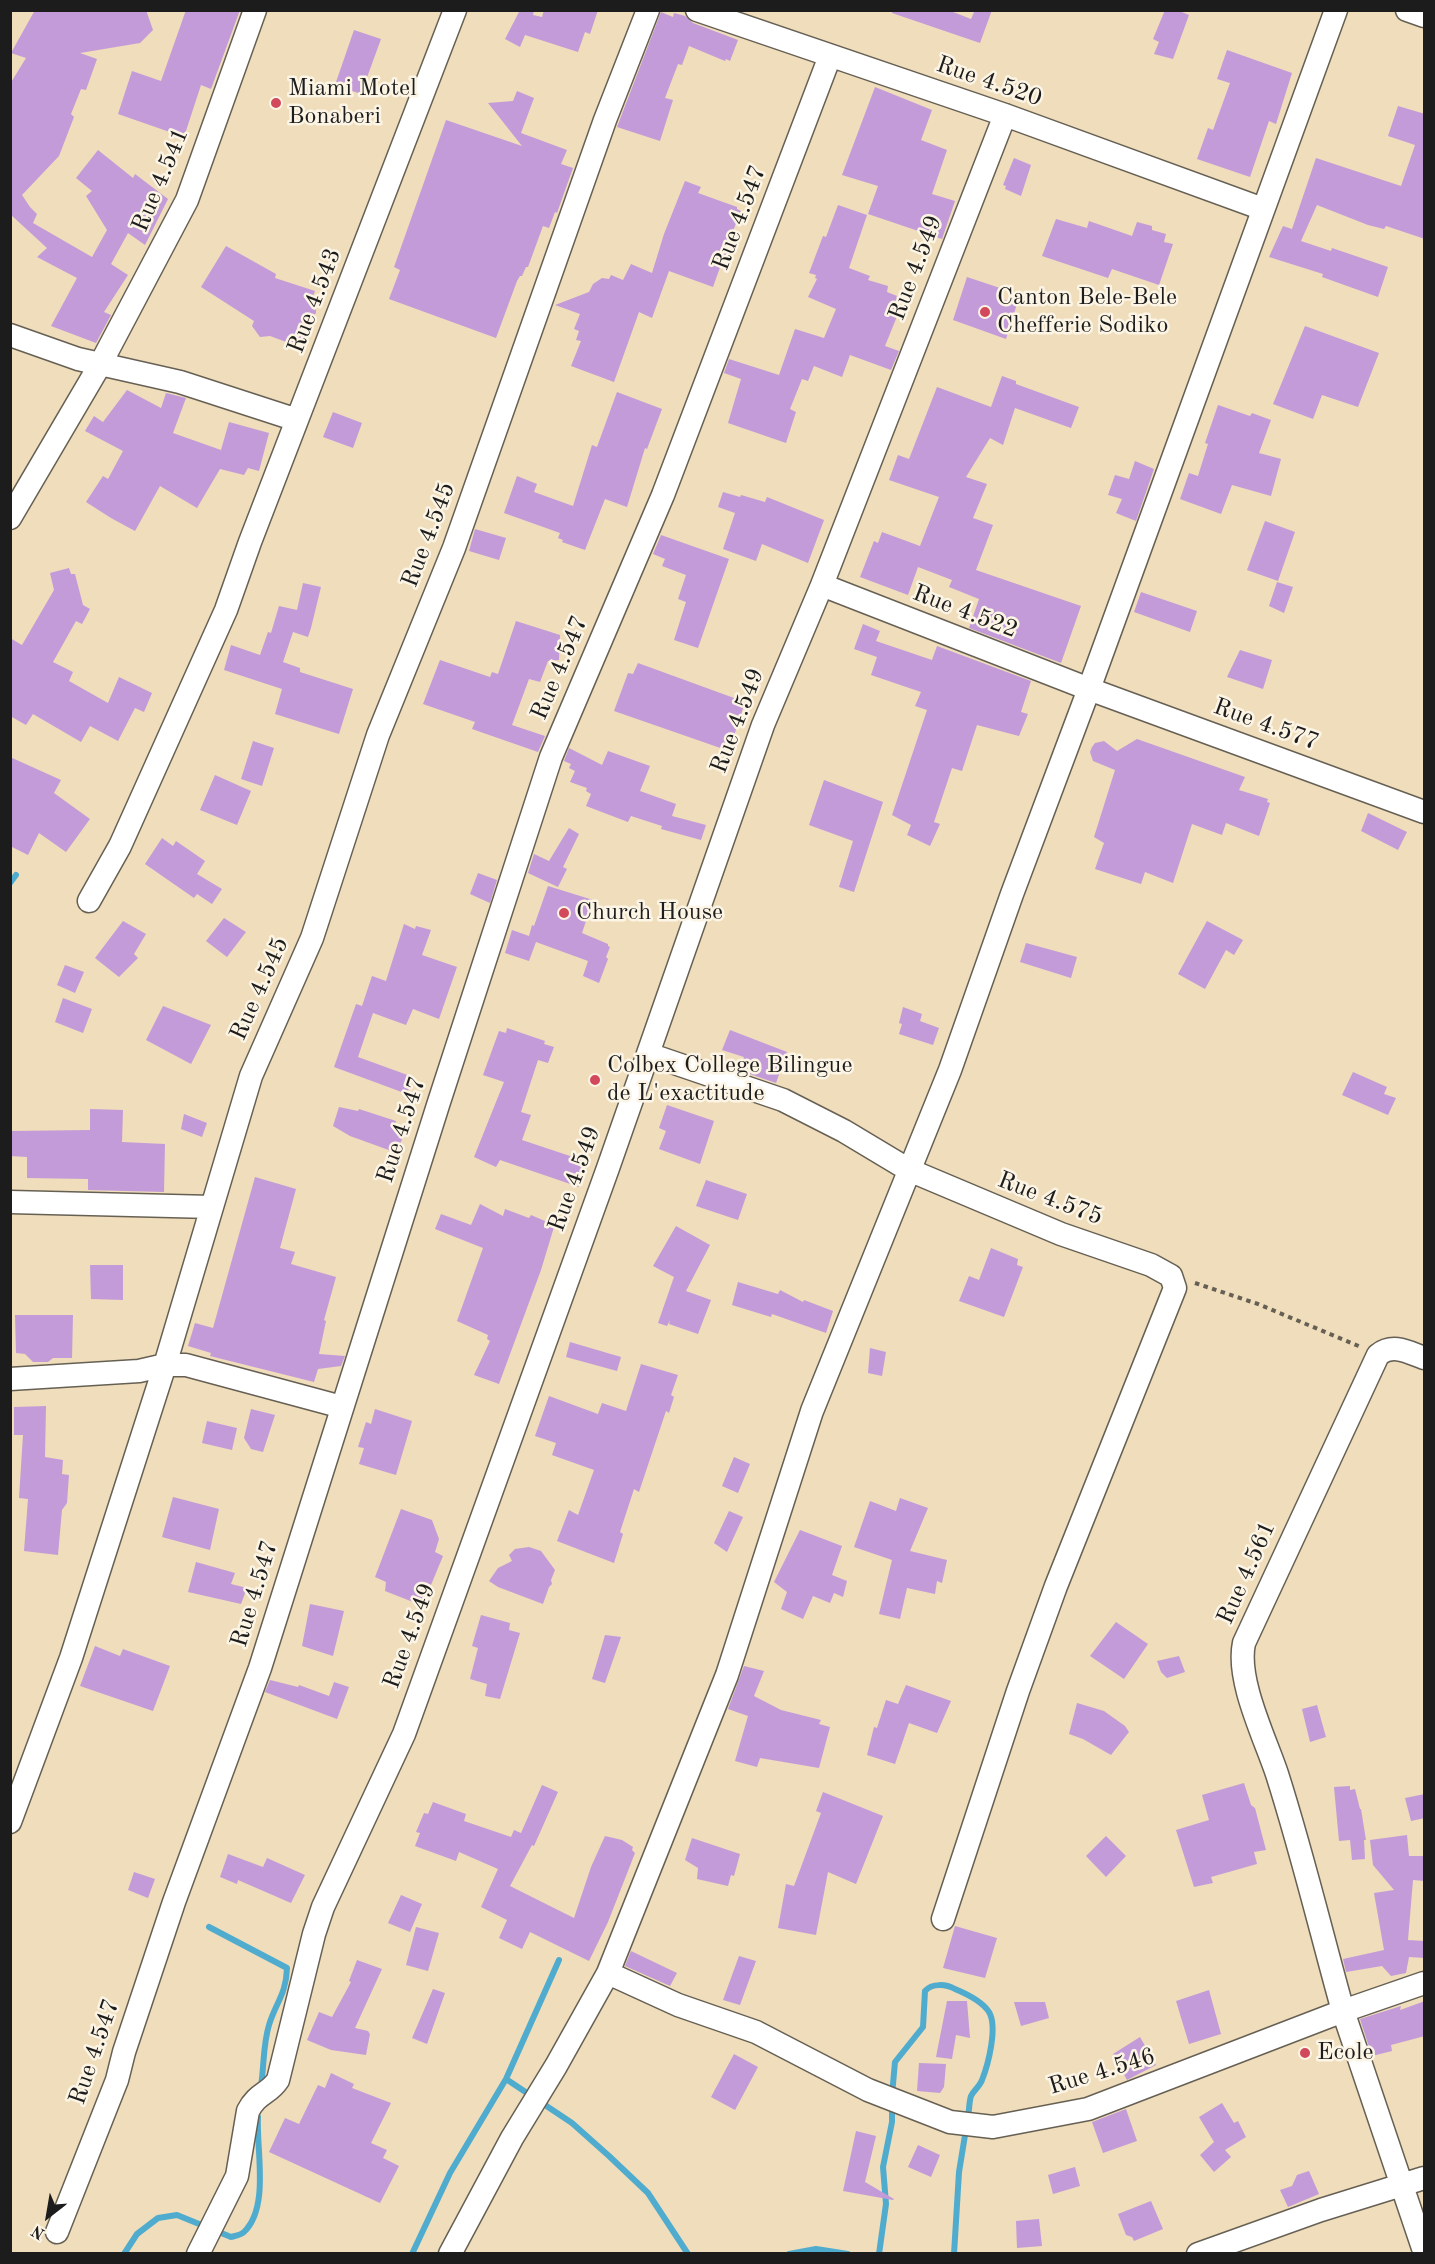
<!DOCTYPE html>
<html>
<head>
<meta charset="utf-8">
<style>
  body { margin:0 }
  #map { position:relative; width:1435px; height:2264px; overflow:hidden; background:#efddbb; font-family:"Old Standard TT",serif }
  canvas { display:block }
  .frame { position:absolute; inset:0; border:12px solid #1c1c1c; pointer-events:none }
  .north { position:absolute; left:18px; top:2186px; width:60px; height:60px; -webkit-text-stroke:4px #fcf5e5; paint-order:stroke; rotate:211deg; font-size:16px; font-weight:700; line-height:24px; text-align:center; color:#1c1c1c }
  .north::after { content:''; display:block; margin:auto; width:21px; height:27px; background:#1c1c1c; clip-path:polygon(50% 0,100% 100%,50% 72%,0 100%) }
</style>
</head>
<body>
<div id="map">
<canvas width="1435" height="2264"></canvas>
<div class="frame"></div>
<div class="north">N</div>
</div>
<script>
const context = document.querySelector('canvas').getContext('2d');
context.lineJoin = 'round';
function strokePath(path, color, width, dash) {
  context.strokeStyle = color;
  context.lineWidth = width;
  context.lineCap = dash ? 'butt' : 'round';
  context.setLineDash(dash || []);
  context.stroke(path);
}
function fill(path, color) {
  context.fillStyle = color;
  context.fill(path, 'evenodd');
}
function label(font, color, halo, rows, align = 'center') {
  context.font = font + ' "Old Standard TT",serif';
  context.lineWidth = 5;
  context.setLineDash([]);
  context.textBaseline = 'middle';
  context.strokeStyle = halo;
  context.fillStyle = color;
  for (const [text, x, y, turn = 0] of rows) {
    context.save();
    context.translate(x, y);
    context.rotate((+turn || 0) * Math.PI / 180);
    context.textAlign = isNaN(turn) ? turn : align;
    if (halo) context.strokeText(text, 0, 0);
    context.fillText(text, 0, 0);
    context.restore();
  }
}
const stream = new Path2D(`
  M10,883L16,875
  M209,1927L287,1968C286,1995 276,2002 269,2025C263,2044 264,2067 261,2086
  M506,2079L572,2123L609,2156L648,2193L688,2254
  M892,2095L895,2062L923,2027L925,1991C932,1983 946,1984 955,1989C967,1994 982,2001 989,2012C998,2027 988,2065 982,2080C980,2086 974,2090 971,2096C969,2102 969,2112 968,2119
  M124,2254L137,2234L158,2218L177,2215L231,2237C234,2236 241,2235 244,2232C270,2207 256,2149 258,2117
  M412,2254L450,2173L506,2079L559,1960
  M789,2254L816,2249L848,2254
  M879,2254L886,2204L883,2167L892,2122V2105
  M954,2254L959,2172L966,2129`);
const building = new Path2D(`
  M35,10H146L153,30L140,43L80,53L97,59L86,90L81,89L71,114L74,117L59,156L22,195L30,207L37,214L33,223L92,257L107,230L86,196L92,191L76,178L98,150L133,178L135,174L168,199L145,245L128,233L111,264L128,275L104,312L111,315L96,343L51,326L77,278L37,257L47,248L10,214V84L26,58L11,53Z
  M186,10H240L211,89L201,85L184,137L118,114L132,71L161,81Z
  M520,10H534L533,15L542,17L544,10H598L590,34L585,32L578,52L525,35L520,47L505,39Z
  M893,10H948L971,19L975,10H992L980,43L892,13Z
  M1165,10H1177L1189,15L1173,59L1154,54L1159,42L1153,39Z
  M661,12L673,17L674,13L685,16L693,23L738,40L730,61L726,59L725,61L689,46L682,65L678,64L665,98L673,100L660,141L617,127Z
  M354,30L381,39L361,94L335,85Z
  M1227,50L1292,73L1276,124L1269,121L1250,177L1197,159L1208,128L1213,130L1230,83L1217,79Z
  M875,87L932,110L921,140L947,150L932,194L955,201L942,239L868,214L878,186L842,175Z
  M517,91L534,98L521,133L567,150L561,164L573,168L557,213L555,212L549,228L543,226L528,267H526L522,276H520L517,281L496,338L389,299L400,270L394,267L446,120L522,146L488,103L513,101Z
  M1398,106L1425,114V239L1386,226L1384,229L1368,225L1317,205L1301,241L1331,251L1332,248L1388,267L1378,297L1322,277L1323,274L1269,257L1283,226L1292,229L1316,158L1401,186L1415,145L1388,136Z
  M1014,158L1031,165L1021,196L1005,189L1006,186L1003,185Z
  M685,181L701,187L698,193L737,207V209L741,211L733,231L739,233L729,261L723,259L713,287L669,271L652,318L639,312L614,382L571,366L581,341L576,340L579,331L574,329L580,314L555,305L589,292L593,284L602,278L609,279L611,275L623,280L631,264L652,273L664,234Z
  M838,205L867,215L849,268L870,276L868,280L888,286L887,292L897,296L896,298L899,299L896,307L900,309L885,346L899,351L891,370L850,355L842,377L814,366L808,381L802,379L790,409L796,412L786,443L728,423L741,379L724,373L729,359L779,375L795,329L824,338L836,309L808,297L817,279L815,278L816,275L809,273L823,236L826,237Z
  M1056,219L1087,228L1089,221L1132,236L1137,222L1152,226V230L1166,234L1164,242L1173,244L1159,285L1112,269L1108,278L1042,256Z
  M226,246L276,274L275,278L315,291L312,299L316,306V313L309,320L300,347L270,336L260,337L252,326L254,321L201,287Z
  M967,277L1003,289L1000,298L1017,304L1006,339L953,320Z
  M1305,326L1379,353L1358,407L1322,395L1313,419L1273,404Z
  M1002,376L1016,381V384L1079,407L1071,428L1015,408L1003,445L990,438L966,477L987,484L973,518L993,525L976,570L1081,606L1061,663L969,628L979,599L949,587L952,580L918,567L908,595L860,577L874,541L878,543L882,532L920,546L939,497L889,480L898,455L909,459L937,387L991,407Z
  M127,390L161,408L166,393L186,398L173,433L221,450L229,422L269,433L259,471L248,468L244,475L220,469L197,508L160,486L135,531L111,518L86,502L103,476L108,479L123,451L85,431L94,416L103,422Z
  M617,392L662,409L647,449L645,448L627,507L605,499L585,550L562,542L563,540L558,538L560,533L504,513L517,476L537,484L534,492L573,506L592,445L597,447Z
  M1218,405L1250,416L1252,413L1271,420L1259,453L1281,459L1271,496L1232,485L1221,514L1180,499L1189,473L1198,476L1208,444L1205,443Z
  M333,412L362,423L353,448L323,437Z
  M1135,461L1154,469L1136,521L1116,513L1122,499L1108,495L1115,475L1129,479Z
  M723,492L740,497L741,495L765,502L767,497L824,520L808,563L762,544L756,561L723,549L735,513L718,507Z
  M1265,521L1295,532L1278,581L1247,570Z
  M475,529L506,538L499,560L469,551Z
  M661,535L729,559L698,648L674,640L686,602L678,599L686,575L662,566L665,559L653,554Z
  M69,568L71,574H75L83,605L90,609L82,624L76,621L53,662L73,672L69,681L108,703L119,677L152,693L144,712L135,708L118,741L90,726L81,742L33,714L26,725L10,716V638L22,645L54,590L50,573Z
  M1277,582L1293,587L1284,613L1269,606Z
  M303,583L321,587L311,628L308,637L293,632L283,662L300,668V672L353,689L339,734L275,714L282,689L224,670L231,645L260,655L268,632L271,633L279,606L297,610Z
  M1141,592L1197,611L1190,632L1134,612Z
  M516,621L560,635L559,660L548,661L540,682L529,679L512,725L545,736L538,752L472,729L475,722L423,704L440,660L490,677L492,672L498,674Z
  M863,624L880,631L876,641L932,660L937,646L1031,681L1021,712L1028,714L1019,736L977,725L962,771L952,768L934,822L940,824L930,846L907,835L911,825L892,815L927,710L915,706L921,692L871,675L877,657L854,649Z
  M1240,650L1272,660L1263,689L1227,677Z
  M638,663L745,702L729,751L614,711L628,673L633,674Z
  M1137,739L1245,777L1239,790L1268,799L1267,802L1270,803L1259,836L1226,823L1222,835L1192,824L1173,883L1145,872L1141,884L1095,869L1104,843L1094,837L1115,770L1093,761L1090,752L1092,747L1095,743L1104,741L1117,751Z
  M253,741L274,748L262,786L241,779Z
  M569,748L602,765L608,751L650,766L640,791L676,804L672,816L706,825L701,840L661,829L662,826L631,816L628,822L586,806L591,794L586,791L587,788L570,782L575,771L569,768L571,764L564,761Z
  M10,757L61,780L54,793L90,819L66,852L39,833L28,855L10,846Z
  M215,775L251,791L237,825L200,810Z
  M824,780L883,802L854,892L839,887L853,841L809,825Z
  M1368,813L1407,832L1398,850L1361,831Z
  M569,828L579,834L563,867L567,869L558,887L528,873L534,854L549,861Z
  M162,838L173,846L176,841L205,861L197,874L222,889L212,904L197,894L194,898L145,864Z
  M478,873L497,880L490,903L470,894Z
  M548,886L593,900L582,933L608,944V946L610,947L606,957L608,959L599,983L583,976L588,961L536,942L529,961L505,953L512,930L529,936L532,925L534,926Z
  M224,918L246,932L227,957L206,941Z
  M123,921L146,934L134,954L138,958L119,977L95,958Z
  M1207,921L1243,940L1234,955L1226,950L1205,989L1178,974Z
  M404,924L415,929L416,926L431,930L422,955L457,967L439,1019L413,1009L406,1025L373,1013L358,1057L413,1077L407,1094L334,1067L356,1004L362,1006L372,976L386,981Z
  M1026,943L1077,957L1071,978L1020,962Z
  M65,965L84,972L75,993L57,985Z
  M63,998L92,1009L83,1033L55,1022Z
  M163,1006L211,1025L191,1064L146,1040Z
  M903,1007L922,1014L920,1021L939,1028L933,1045L899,1034L902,1024L899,1023Z
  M507,1028L545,1041L544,1044L554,1047L548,1063L538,1060L521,1112L531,1115L522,1140L588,1162L579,1187L500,1160L496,1167L474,1157L504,1082L483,1075L499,1031L506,1033Z
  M730,1030L787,1052L776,1083L738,1070L744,1057L722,1050Z
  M1353,1072L1387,1087L1384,1094L1396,1098L1388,1115L1342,1095Z
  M667,1105L714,1121L700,1164L659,1149L666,1131L659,1128Z
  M339,1107L358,1111L359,1109L396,1121L395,1124L406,1128L397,1153L350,1136L333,1126Z
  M90,1109L123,1110L122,1142L165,1144L164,1192L88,1190V1179L27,1178V1157L10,1156V1131L90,1130Z
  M184,1114L207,1123L202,1137L181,1129Z
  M255,1177L296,1189L280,1248L295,1252L291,1264L336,1277L324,1320L326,1321L319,1354L345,1356L341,1366L318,1369L314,1382L210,1356L211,1353L188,1346L195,1323L213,1328Z
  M706,1180L747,1194L738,1220L696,1206Z
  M480,1204L503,1216L505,1209L529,1218L531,1215L545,1221L544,1225L554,1227L541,1270L499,1384L474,1375L490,1341L487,1339L488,1335L457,1321L483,1248L435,1229L441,1214L471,1225Z
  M676,1226L710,1245L686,1291L711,1300L698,1334L669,1324L670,1320L667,1326L658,1323L674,1277L653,1266Z
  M991,1248L1018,1259L1017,1265L1023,1267L1004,1317L959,1301L969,1276L979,1280Z
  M90,1265H123V1300L91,1299Z
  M738,1282L778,1294L780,1290L803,1302L804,1300L833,1311L826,1333L772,1314L771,1317L732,1305Z
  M15,1315H73L72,1358H53L48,1362H33L25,1354L16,1353Z
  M570,1342L621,1357L617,1371L566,1357Z
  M870,1348L886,1352L882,1376L868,1373Z
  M641,1364L678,1375L671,1395L674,1397L669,1413L666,1411L639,1492L634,1489L620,1532L623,1534L614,1563L557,1541L569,1510L578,1515L594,1470L552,1455L556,1443L535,1436L549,1396L598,1414L602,1403L626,1411Z
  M46,1406L45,1457L63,1460L62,1474L69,1475L67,1503L62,1510L58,1555L24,1551L28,1499L19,1498L23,1435H14V1407Z
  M251,1409L275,1415L263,1452L251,1449L244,1438Z
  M375,1409L412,1421L396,1475L359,1464L364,1448L358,1447L366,1422L371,1424Z
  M207,1421L237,1428L232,1450L202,1443Z
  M734,1457L750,1464L738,1493L722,1486Z
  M173,1497L219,1509L210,1550L162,1537Z
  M900,1498L928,1508L910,1551L947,1560L942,1583L937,1581L935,1594L907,1588L900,1619L879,1614L892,1560L854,1547L870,1501L896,1511Z
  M401,1509L432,1520L439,1539L435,1552L443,1556L431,1585L428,1584L422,1600L413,1602L385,1591L386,1582L375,1577Z
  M729,1511L743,1517L727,1552L714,1543Z
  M800,1530L842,1546L832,1575L847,1581L843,1597L834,1593L830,1603L813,1596L803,1619L781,1609L787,1592L774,1582Z
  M529,1547L541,1551L555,1570L551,1580L552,1584L549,1587L543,1604L498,1587L489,1581L498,1568L512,1561L509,1555L515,1549Z
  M196,1562L235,1573L231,1584L247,1588L241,1604L188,1592Z
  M310,1604L344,1611L333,1656L302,1646Z
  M481,1615L510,1623L509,1630L520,1633L500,1699L485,1696L487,1684L470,1679L478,1648L472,1646Z
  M1116,1622L1148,1644L1124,1679L1090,1656Z
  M605,1635L621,1637L605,1683L592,1679Z
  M95,1646L120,1656L123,1649L170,1666L153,1711L80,1686Z
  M1179,1656L1185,1672L1167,1678L1161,1672L1157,1661Z
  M744,1666L764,1671L754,1696L781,1710L821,1720L819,1724L830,1727L819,1768L760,1758L757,1767L735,1761L748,1716L728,1709Z
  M270,1680L298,1687L299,1685L329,1696L334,1682L349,1687L337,1719L265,1692Z
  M906,1685L951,1701L937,1733L909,1723L895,1764L867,1755L874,1727L877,1728L886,1700L898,1704Z
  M1077,1703L1104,1711L1125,1726L1129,1732L1111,1755L1083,1739L1069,1734Z
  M1317,1705L1326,1737L1310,1742L1302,1709Z
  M1244,1783L1251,1805L1255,1808L1266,1850L1254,1852L1257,1864L1211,1877L1213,1883L1194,1887L1176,1830L1209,1820L1202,1795Z
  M542,1785L558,1792L534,1846L532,1845L510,1886L574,1918L591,1867L605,1836L622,1840L633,1847L632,1850L635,1853L608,1922L589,1961L530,1932L522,1949L499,1938L507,1920L481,1907L498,1869L459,1852L456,1861L415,1846L420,1833L416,1832L424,1813L428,1814L433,1802L466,1814L464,1821L511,1837L514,1830L521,1833Z
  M1350,1786V1790L1355,1789L1360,1809H1361L1366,1840H1364L1365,1859L1352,1860L1350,1840L1339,1841L1334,1787Z
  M823,1792L883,1816L856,1884L828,1872L816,1935L778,1928L786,1884L794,1886L821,1813L816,1811Z
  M1425,1794V1818L1411,1821L1405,1798Z
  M1407,1835L1409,1856H1425V1881L1413,1880L1408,1940L1425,1941V1958L1409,1957L1406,1973L1391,1976L1382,1966L1346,1972L1343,1959L1384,1950L1374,1893L1394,1890L1373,1865L1370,1840Z
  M1106,1836L1126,1856L1106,1877L1086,1856Z
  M692,1838L740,1854L734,1876L731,1875L728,1886L697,1879L698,1868L685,1860Z
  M228,1854L263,1867L267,1858L305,1875L291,1903L238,1880L237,1884L220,1877Z
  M134,1872L155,1879L148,1898L128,1890Z
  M401,1895L422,1904L410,1932L388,1923Z
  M955,1926L997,1938L985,1978L943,1968Z
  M416,1927L439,1933L428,1971L406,1965Z
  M631,1951L677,1973L670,1986L625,1966Z
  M739,1956L756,1961L740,2005L723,2000Z
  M357,1960L382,1969L355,2028L368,2031L370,2034L366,2055L331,2050L307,2040L319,2012L332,2017L351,1982L349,1981Z
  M433,1989L445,1993L427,2044L412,2038Z
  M1209,1990L1221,2034L1189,2044L1176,2001Z
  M947,2001H967L970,2038L956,2035L952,2059L936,2057Z
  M1425,2001V2036L1391,2045L1392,2051L1372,2056L1360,2019L1401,2006L1400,2010Z
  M1014,2002H1045L1049,2018L1021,2026Z
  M1140,2037L1156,2065L1127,2080L1113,2054Z
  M734,2054L758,2067L735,2110L711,2097Z
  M919,2063L946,2064L944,2087L940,2093L917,2091Z
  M331,2073L354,2084L352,2088L391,2103L371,2143L387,2150L383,2158L399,2166L380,2203L269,2152L285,2118L299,2124L318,2085L325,2088Z
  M1222,2103L1234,2123L1238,2121L1246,2137L1225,2150L1231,2157L1214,2172L1200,2155L1214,2142L1199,2117Z
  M1126,2109L1137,2141L1103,2153L1092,2122Z
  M856,2131L876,2136L865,2182L894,2199L893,2200L843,2191Z
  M918,2145L940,2155L931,2177L908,2167Z
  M1075,2167L1080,2186L1053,2194L1048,2175Z
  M1309,2171L1319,2194L1288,2207L1280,2190L1292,2186L1297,2175Z
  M1151,2201L1163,2229L1134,2241L1132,2237L1126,2235L1118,2214Z
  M1039,2219L1042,2246L1017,2248L1016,2221Z`);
const path = new Path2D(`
  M1195,1283L1258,1304L1361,1347`);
const minor = new Path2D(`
  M697,10L1005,115L1263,209
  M1407,10L1424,16
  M10,335L78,359L180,382L297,420L455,10
  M10,518L101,363L187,200L255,10
  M822,585L1089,689L1424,812
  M89,901L120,846L226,610L250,542L297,420
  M648,1054L783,1100L844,1131L909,1170L1061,1234L1151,1265L1171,1276L1175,1288L1056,1586L1018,1691L943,1919
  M10,1202L212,1207
  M1424,1358C1408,1352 1393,1343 1378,1355L1244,1643C1236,1680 1265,1738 1277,1774C1302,1852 1321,1932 1343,2011L1424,1983
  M10,1379L139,1371L165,1365H186L342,1407
  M10,1822L71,1658L165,1365L251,1076L312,938L378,735L454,548L605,120L648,10
  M608,1973L678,2005L756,2032L868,2090L950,2122L993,2127L1088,2109L1343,2011L1424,2251
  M57,2232L117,2080L124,2052L174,1902L260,1668L439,1102L551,757L663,495L830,56
  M198,2254L237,2176L248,2111C257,2093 269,2094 278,2080L314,1934L323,1907L404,1734L608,1168L763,725L822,585L1005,115
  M450,2254L512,2138L556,2066L608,1973L727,1675L812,1411L950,1070L1012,894L1089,689L1336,10
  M1198,2254L1321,2210L1424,2178`);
const markers = [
  [276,103,6,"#d1495b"],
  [985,312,6,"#d1495b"],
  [564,913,6,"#d1495b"],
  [595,1080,6,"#d1495b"],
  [1305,2053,6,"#d1495b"]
];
const streetNames = [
  ["Rue 4.520",989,82,19],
  ["Rue 4.541",161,180,-67],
  ["Rue 4.547",740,218,-69],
  ["Rue 4.549",916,268,-69],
  ["Rue 4.543",315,301,-69],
  ["Rue 4.545",429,535,-69],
  ["Rue 4.522",965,612,21],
  ["Rue 4.547",560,668,-67],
  ["Rue 4.549",738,721,-69],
  ["Rue 4.577",1266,725,20],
  ["Rue 4.545",260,989,-66],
  ["Rue 4.547",402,1130,-72],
  ["Rue 4.549",575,1179,-70],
  ["Rue 4.575",1050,1199,21],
  ["Rue 4.561",1247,1573,-66],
  ["Rue 4.547",255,1594,-73],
  ["Rue 4.549",410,1636,-70],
  ["Rue 4.547",95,2052,-71],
  ["Rue 4.546",1102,2072,-17]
];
const poiNames = [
  ["Miami Motel",288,89],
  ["Bonaberi",288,117],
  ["Canton Bele-Bele",997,298],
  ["Chefferie Sodiko",997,326],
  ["Church House",576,913],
  ["Colbex College Bilingue",607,1066],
  ["de L'exactitude",607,1094],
  ["Ecole",1317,2053]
];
strokePath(stream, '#50acce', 6);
fill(building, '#c39bd9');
strokePath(minor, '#666054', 25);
strokePath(path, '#666054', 4, [4.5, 4.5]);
strokePath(minor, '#fff', 22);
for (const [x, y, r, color] of markers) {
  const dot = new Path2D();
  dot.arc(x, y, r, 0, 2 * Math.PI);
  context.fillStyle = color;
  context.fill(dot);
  strokePath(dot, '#fcf5e5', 2);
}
label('24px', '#1c1c1c', '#fcf5e5', streetNames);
label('24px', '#1c1c1c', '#fcf5e5', poiNames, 'left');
</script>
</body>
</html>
